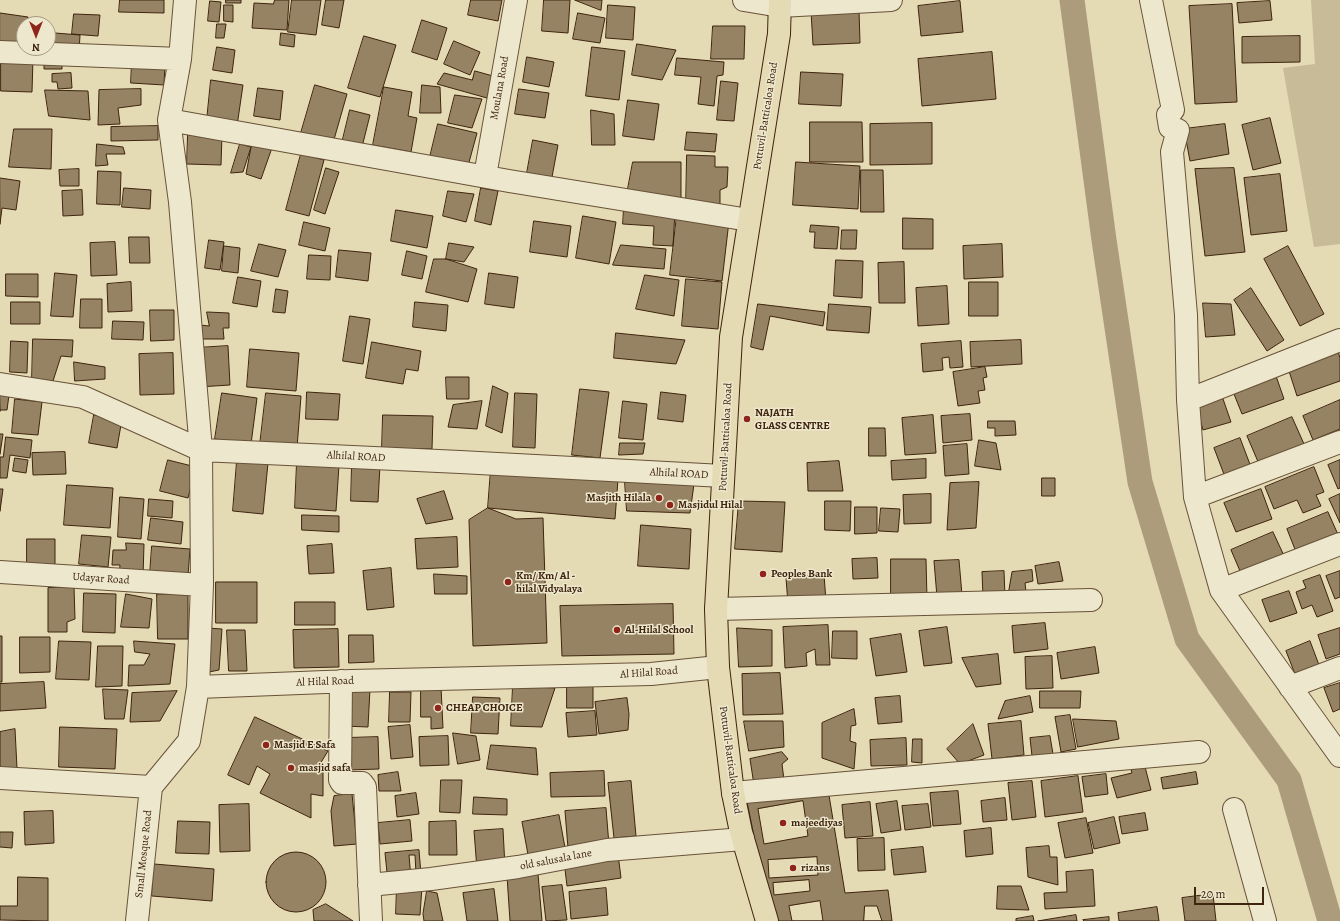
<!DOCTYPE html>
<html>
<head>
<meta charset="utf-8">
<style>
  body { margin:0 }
  #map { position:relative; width:1340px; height:921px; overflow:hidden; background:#e4dab4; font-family:Alegreya,serif }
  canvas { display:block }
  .north { position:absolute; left:16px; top:16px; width:40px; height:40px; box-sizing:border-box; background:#ede7ce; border:1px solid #a79981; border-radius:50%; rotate:180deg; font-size:11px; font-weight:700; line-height:16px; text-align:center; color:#3f240e }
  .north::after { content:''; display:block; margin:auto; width:14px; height:18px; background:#8f2418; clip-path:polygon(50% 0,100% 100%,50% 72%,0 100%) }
  .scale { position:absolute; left:1194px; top:887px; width:70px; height:18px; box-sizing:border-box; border:2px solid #3f240e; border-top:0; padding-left:5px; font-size:12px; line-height:14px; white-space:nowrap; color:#3f240e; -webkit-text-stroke:3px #ede7ce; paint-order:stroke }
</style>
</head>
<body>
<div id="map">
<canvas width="1340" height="921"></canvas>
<div class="north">N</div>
<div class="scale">20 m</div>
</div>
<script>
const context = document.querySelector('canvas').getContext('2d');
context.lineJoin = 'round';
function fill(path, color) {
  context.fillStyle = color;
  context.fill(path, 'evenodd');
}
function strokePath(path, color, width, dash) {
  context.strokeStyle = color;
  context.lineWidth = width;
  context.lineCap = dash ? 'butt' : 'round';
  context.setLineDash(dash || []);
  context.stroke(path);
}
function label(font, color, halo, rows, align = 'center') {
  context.font = font + ' Alegreya,serif';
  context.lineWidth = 3;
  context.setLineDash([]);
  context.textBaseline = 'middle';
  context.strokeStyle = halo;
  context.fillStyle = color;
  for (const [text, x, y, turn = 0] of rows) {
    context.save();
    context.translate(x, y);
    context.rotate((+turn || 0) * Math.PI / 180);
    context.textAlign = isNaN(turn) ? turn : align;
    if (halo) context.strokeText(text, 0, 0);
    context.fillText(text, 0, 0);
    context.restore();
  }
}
const green = new Path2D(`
  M1311,0H1340V244L1314,247L1283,68L1315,64Z`);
const canal = new Path2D(`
  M1072,0L1104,240L1140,482L1187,639L1289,780L1330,921`);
const building = new Path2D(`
  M120,0H164V13L119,12Z
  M226,0H241V3H226Z
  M275,0H289L287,30L252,28L254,3L273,4Z
  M292,0H321L316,35L288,32Z
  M326,0H344L339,28L322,25Z
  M471,0H502L498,21L468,15Z
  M544,0H570L568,33L542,31Z
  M575,0H602L601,10Z
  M210,1L221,2L219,22L208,21Z
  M960,1L963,32L921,36L918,6Z
  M1270,1L1272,20L1239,23L1237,3Z
  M1232,4L1237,102L1195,104L1189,6Z
  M224,5H233V22L224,21Z
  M608,5L635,7L633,40L606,38Z
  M859,10L860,43L813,45L811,11Z
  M0,13L28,17V24H24V45H0Z
  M578,13L605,18L600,43L573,39Z
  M74,14L100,15L98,36L72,34Z
  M422,20L447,28L437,60L412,52Z
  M217,24H226L224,38H216Z
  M713,26H745L744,59H711Z
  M55,33L80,35L79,52L54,50Z
  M281,33L295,35L294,47L280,45Z
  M364,36L396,45L380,97L348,88Z
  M1300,36V62L1242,63V37Z
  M454,41L480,52L470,75L444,64Z
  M637,44L676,50L662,80L632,75Z
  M217,47L235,50L232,73L213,70Z
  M592,47L625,51L619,100L586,96Z
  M992,52L996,99L922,106L918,59Z
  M62,56V69H44V57Z
  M1,57L33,58L32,92L1,91Z
  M527,57L554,62L549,87L523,82Z
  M677,58L724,62L723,75L717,76L714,106L698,104L701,77L675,75Z
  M132,61L165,63L164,85L131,83Z
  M475,71L493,76L487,98L437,84L444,73L472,80Z
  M801,72L843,74L841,106L799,104Z
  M71,73L72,88L58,89L57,82H52V74Z
  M211,80L243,85L237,126L207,120Z
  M721,81L738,83L734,121L717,120Z
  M315,85L347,94L333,143L301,133Z
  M422,85L440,87L441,113H420Z
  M384,87L412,92L408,116L417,118L411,152L373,145Z
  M258,88L283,91L280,120L254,116Z
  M141,89V105L118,108L120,124L98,125L99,90Z
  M519,89L549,93L545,118L515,114Z
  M45,90L88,91L90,120L49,116Z
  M455,95L482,99L472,128L448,123Z
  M628,100L659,104L654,140L623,136Z
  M350,110L370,115L362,147L342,143Z
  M591,110L614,114L615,145H592Z
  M1270,118L1281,163L1253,170L1242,125Z
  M810,122H862L863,162H810Z
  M932,123V164L870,165V124Z
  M438,124L477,133L468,166L430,157Z
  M1225,124L1229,154L1190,161L1184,129Z
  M158,126V140L111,141V127Z
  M14,129H52L51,169L9,167Z
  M687,132L717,134L715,152L685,150Z
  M188,134H222L221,165L187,164Z
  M533,140L558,145L552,177L527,173Z
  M97,144L123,147L125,154H106L108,165L96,166Z
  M240,144L251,147L243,172L231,173Z
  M273,145L261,179L246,174L251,147Z
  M301,154L324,160L309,216L286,210Z
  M687,155L715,156V167H728L727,187L720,190V209L686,208Z
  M633,162H681V198L627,194Z
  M796,162L860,166L858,209L793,205Z
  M326,168L339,172L325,214L314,210Z
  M1234,168L1245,252L1205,256L1195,169Z
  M79,169V186H60L59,170Z
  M861,170H883L884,212H861Z
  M98,171L121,172L120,205L97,204Z
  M1280,174L1287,231L1251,235L1244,178Z
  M0,178L20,181L16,210L2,208L0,224Z
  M124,188L151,190L150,209L122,207Z
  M481,188L498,191L491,225L475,221Z
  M82,190L83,215L63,216L62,191Z
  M448,191L474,194L466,222L443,216Z
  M624,208L675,211L673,246L653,245L654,226L623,224Z
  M396,210L433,216L427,248L391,241Z
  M677,215L729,221L722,281L670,275Z
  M583,216L616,222L609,264L576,258Z
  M903,218L933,219V249H903Z
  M534,221L571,226L567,257L530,252Z
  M304,222L330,228L325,251L299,245Z
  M811,225L839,227L837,249L814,248L815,232H810Z
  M842,230H857L856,249H841Z
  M129,237H149L150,263H130Z
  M209,240L224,242L220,270L205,268Z
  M115,242L117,275L91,276L90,243Z
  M449,243L474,247L464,262L446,259Z
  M259,244L286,250L278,277L251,271Z
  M1002,244L1003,277L964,279L963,246Z
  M621,245L666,249L664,269L613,265Z
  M224,246L240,248L238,273L222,271Z
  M1288,246L1324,314L1300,326L1264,259Z
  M339,250L371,253L368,281L336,277Z
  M407,251L427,256L422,279L402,275Z
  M309,255L331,256L330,280L307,279Z
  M434,259H446L477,269L468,302L426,292Z
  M836,260L863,261L862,298L834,296Z
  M904,262L905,303H879L878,263Z
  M55,273L77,275L73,317L51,316Z
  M489,273L518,277L514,308L485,304Z
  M6,274H38V297L6,296Z
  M645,275L679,280L674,316L636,309Z
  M238,277L261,281L257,307L233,303Z
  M686,279L722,282L718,329L682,326Z
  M131,282L132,311L108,312L107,284Z
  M969,282H998V316H969Z
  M947,286L949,324L918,326L916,288Z
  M1251,288L1284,340L1267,351L1234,300Z
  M276,289L288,291L285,313L273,312Z
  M81,299H102V328H80Z
  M11,302H40V324H11Z
  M415,302L448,305L446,331L413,327Z
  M1203,303L1231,304L1235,335L1206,337Z
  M758,304L825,312L823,326L770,316L763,350L751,347Z
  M829,304L871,307L869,333L827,330Z
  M150,310H174V340L151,341Z
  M207,312L229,313V328H223L224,339H199L200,325L209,326Z
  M350,316L370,319L363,364L343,361Z
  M113,321L144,322L143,340L112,339Z
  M616,333L685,340L676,364L614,358Z
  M33,339L73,340L72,357L61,356L53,381L32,380Z
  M1021,340L1022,364L971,367L970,342Z
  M11,341L28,342L27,373L10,372Z
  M961,341L963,367L950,368L949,357L942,358L943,370L923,372L921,344Z
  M372,342L421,351L418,371L406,369L403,384L366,378Z
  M228,346L230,385L198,387L196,348Z
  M250,349L299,353L296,391L247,387Z
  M1338,351L1340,358V381L1297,396L1288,368Z
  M173,353L174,394L140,395L139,354Z
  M74,362L105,367V379L75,381Z
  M985,367L987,377L983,378L985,390L978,391L980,403L958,406L953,372Z
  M1275,373L1284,399L1242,414L1232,389Z
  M446,377H469V399H447Z
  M493,386L508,393L502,433L486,426Z
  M580,389L609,392L600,458L572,455Z
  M307,392L340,394L338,420L306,419Z
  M661,392L686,395L683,422L658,419Z
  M222,393L257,398L251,444L215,439Z
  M266,393L301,396L297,448L260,445Z
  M515,393L537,394L535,448L513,447Z
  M0,394L9,395L7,410H0V411Z
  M1222,396L1231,422L1203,430L1196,405Z
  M15,399L42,402L38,435L12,433Z
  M1340,400V429L1313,440L1303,416Z
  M482,401L477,429L448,427L453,405Z
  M623,401L647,404L643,440L619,438Z
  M970,414L972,440L943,443L941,416Z
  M94,415L122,419L117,448L89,443Z
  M383,415L433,416L432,449L382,448Z
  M933,415L936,453L905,455L902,418Z
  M1292,417L1304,444L1259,464L1247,436Z
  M988,421H1015L1016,435L995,436V428H988Z
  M869,428H885L886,456H869Z
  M0,434H3L0,454Z
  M6,437L32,440L30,458L10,455L7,478H0V457H3Z
  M1240,438L1251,467L1225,477L1214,448Z
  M979,440L996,443L1001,470L975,466Z
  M620,443H645L643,454L619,455Z
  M967,444L969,474L945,476L943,446Z
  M65,452L66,474L33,475L32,453Z
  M15,458L28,460L26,473L13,471Z
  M926,459V478L892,480L891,461Z
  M168,460L196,467L188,498L160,491Z
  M1340,460V488L1338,489L1328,465Z
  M237,461L268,463L263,514L233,511Z
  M839,461L843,491H808L807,463Z
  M297,462L339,465L336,511L295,508Z
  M352,464L380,465L378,502L351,501Z
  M1314,467L1324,492L1316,495L1321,506L1303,513L1297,500L1274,509L1265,487Z
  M491,469L618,479L615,519L488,508Z
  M1042,478H1055V496H1042Z
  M625,482L694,484L690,513L627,511Z
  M979,482L976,528L947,530L950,483Z
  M67,485L113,488L110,528L64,525Z
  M0,489H3L0,511Z
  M1261,489L1272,519L1236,532L1224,503Z
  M444,491L453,519L426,524L417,499Z
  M931,494V523L904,524L903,495Z
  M1340,494V523L1329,499Z
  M120,497L144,499L141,539L118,537Z
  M149,499L173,501L172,518L148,516Z
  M739,501L785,502L782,552L735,549Z
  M825,501H851L850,531L825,530Z
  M855,507H877V533L855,534Z
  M488,508L516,519L543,518L547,643L473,646L469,520Z
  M881,508L900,509L898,532L879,531Z
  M1328,512L1340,539L1298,557L1287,529Z
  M302,515L339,516V532L302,530Z
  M151,518L183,522L181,544L148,540Z
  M641,525L691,529L689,569L638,566Z
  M1273,532L1286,560L1243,578L1231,550Z
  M82,535L111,537L108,567L79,564Z
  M457,537L458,567L417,569L415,539Z
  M27,539H55V569H27Z
  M126,543L144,544L143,577L119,576L120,565H112L113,550H126Z
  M332,544L334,573L309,574L307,546Z
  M152,546L190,549L188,576L150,574Z
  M877,558L878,578L853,579L852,559Z
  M891,559H926L927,599L891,600Z
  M959,560L962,595L937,597L934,561Z
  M1059,562L1063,581L1038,584L1035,566Z
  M391,568L394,607L367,610L363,571Z
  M1032,570L1033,581L1025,583L1026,592L1008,595L1012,572Z
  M1004,571L1005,597H983L982,572Z
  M1340,571V597L1335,599L1326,576Z
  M434,574L467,576V594H435Z
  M824,575L826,601L788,604L786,578Z
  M1320,575L1333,611L1317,617L1312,605L1302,609L1296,592L1306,588L1303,581Z
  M216,582H257V623H216Z
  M74,587L75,619L67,622V632H48V588Z
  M1289,591L1297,613L1270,622L1262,600Z
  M84,593L116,594L115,633L83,632Z
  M126,594L152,599L149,628L121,627Z
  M157,594H188V639H158Z
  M295,602H335V625H295Z
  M673,604L674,654L562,656L560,606Z
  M1045,623L1048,649L1014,653L1012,626Z
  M828,625L830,665H816L815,649L806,653L807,666L785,668L783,627Z
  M947,627L952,663L924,666L919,631Z
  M207,628L222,629L219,670L204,673Z
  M737,628L772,630V666L739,667Z
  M1340,628V654L1326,659L1318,635Z
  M338,629L339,667L294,668L293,630Z
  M227,630H245L247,671H229Z
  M833,631H857V659L832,658Z
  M901,634L907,672L876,676L870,639Z
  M349,635H373L374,662L349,663Z
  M0,636H2V682H0Z
  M20,637H50V672L20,673Z
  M59,641L91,642L89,680L56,679Z
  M134,641L175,644L170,684L128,686L129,665H144L150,654L135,652Z
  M1310,641L1319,665L1295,674L1286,651Z
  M98,646H123L122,686L96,687Z
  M1095,647L1099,673L1061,679L1057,653Z
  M998,654L1001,684L976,687L962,658Z
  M1052,656L1053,688L1026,689L1025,657Z
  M780,673L783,714L743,715L742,674Z
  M567,679H593V708H567Z
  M44,682L46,708L0,711V684Z
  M1340,683V709L1333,712L1324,688Z
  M513,686L555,688L542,727L511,726Z
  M421,687H441L443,728L431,729V717H421Z
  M344,688L370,689L368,727L343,726Z
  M103,689L128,690L124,719H105Z
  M177,691L160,721L130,722L132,693Z
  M1040,691H1081L1080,708H1040Z
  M390,692H411L410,722H389Z
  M900,696L902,722L878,724L875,698Z
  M1030,696L1033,712L998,719L1005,701Z
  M473,697L500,698L498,734L471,733Z
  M627,698L629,714L628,730L599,734L595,702Z
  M854,709L856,725L851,726L850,741L856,743L854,769L822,758V723Z
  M595,711L597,735L568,737L566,713Z
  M1070,715L1076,749L1061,752L1055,717Z
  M255,717L328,751L320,764L323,770V796L311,794V818L260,793L270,774L257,766L249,785L228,775Z
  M1073,719L1116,721L1119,739L1078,747Z
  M744,721H783L784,747L749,751Z
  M1021,721L1024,755L992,759L988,724Z
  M973,724L984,755L960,764L947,749Z
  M410,725L413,757L391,759L388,727Z
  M60,727L117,729L115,769L59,767Z
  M15,729L17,768H0V732Z
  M453,733L476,736L480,760L458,764Z
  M448,736L449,765L420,766L419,737Z
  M1050,736L1053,754L1032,756L1030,738Z
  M378,737L379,769L347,770V738Z
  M906,738L907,765L871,766L870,740Z
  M913,739H922V763L912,762Z
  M491,745L536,748L538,775L487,769Z
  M782,752L788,759L782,764L784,780L754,785L750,759Z
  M1143,759L1151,790L1117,798L1111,778L1132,773L1129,762Z
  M604,771L605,796L551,797L550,773Z
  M398,772L401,791H379L378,775Z
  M1196,772L1198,784L1163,789L1161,778Z
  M1106,774L1108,794L1085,797L1082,777Z
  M1078,776L1083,812L1045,817L1041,781Z
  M441,780H462L460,813L440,812Z
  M631,781L636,836L614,838L608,783Z
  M1032,781L1036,817L1012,820L1008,783Z
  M828,789L845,893L888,890L892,921H777L764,885L746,797Z
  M958,791L961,824L933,826L930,793Z
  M416,793L419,814L397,817L395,796Z
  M352,794L357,844L334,846L331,811L334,796Z
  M474,797L507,799V815L473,814Z
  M1005,798L1007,820L983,822L981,801Z
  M803,801L808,836L764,844L758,809Z
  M897,801L901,830L881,833L876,804Z
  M870,802L873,836L845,838L842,805Z
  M249,804L250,851L220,852L219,805Z
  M928,804L931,827L905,830L902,806Z
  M606,808L609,845L568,848L565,811Z
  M53,811L54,843L25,845L24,812Z
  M1145,813L1148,830L1122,834L1119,817Z
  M559,815L566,853L529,860L522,822Z
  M1114,817L1120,843L1094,849L1088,823Z
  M1086,818L1093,853L1065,858L1058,823Z
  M410,820L412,841L380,844L378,823Z
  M178,821L210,822L209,854L176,853Z
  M456,821L457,855H429V822Z
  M991,828L993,854L966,857L964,831Z
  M503,829L505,867L477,869L474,831Z
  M0,832H13L12,848L0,847Z
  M884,838L885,870L858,871L857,839Z
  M1049,846L1050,857H1057L1058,885L1028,877L1026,848Z
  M923,847L926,872L894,875L891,850Z
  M419,850L421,874H416L415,855H409L411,879L388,882L385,853Z
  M266 882a30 30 0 1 1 60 0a30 30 0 1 1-60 0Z
  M618,854L621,878L567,886L564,861Z
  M817,857L818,875L769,878L768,860Z
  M154,864L214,869L212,901L152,896Z
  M1093,870L1095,906L1045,909L1044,893L1067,892L1066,872Z
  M538,874L542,921H510L507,876Z
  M18,877L48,878V921L0,920V906H17Z
  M809,880L810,891L774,895L773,883Z
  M562,885L567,920L546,921L542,887Z
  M397,886L422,887L420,915L396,914Z
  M998,886H1021L1029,910L997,909Z
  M606,888L608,915L571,919L569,892Z
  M494,889L498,921H467L463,893Z
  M427,891L437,893L443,921H424L423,914Z
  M1213,894L1216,921H1185L1182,898Z
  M820,901L823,921H792L789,906Z
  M326,904L353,921H314L313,910Z
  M865,906H877L882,921H864Z
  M1157,907L1159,921H1119L1118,913Z
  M1076,915L1077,921H1038Z
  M1033,916L1034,921H1016V919Z
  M1109,917V921H1084L1083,920Z`);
const minor = new Path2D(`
  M185,0L180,59L169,120L180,202L201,450L202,585L198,687
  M744,0L780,6L891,0
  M1151,0L1173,110L1168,115L1170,127L1178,130L1172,152L1186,315L1188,400L1195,497L1221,590L1340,756
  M0,52L180,59
  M169,120L509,181L749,220
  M485,176L516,0
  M0,384L83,397L201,450L460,462L723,476
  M1188,400L1340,340
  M1195,497L1340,442
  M0,572L202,585
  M1221,590L1340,544
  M716,609L1091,600
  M341,681L340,780L342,783H362L365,787L371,921
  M1290,687L1340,668
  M0,778L151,787L189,741L198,687L351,681L651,674L718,667
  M733,793L1199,752
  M1234,809L1265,921
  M369,885L431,879L518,867L607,850L743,839
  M137,921L151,787`);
const highway = new Path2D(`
  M767,921L741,832L733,793L718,667L716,609L731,337L779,34L780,0`);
const markers = [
  [747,419,4,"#8f2418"],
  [659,498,4,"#8f2418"],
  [670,505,4,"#8f2418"],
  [763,574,4,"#8f2418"],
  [508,582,4,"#8f2418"],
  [617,630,4,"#8f2418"],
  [438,708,4,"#8f2418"],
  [266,745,4,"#8f2418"],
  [291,768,4,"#8f2418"],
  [783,823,4,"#8f2418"],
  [793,868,4,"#8f2418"]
];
const streetNames = [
  ["Moulana Road",500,88,-80],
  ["Pottuvil-Batticaloa Road",766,116,-81],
  ["Pottuvil-Batticaloa Road",726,437,-87],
  ["Alhilal ROAD",356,457,3],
  ["Alhilal ROAD",679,474,3],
  ["Udayar Road",101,579,4],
  ["Al Hilal Road",649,673,-4],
  ["Al Hilal Road",325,682,-2],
  ["Pottuvil-Batticaloa Road",730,760,82],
  ["Small Mosque Road",144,854,-84],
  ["old salusala lane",556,860,-11]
];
const poiNames = [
  ["NAJATH",755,413],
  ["GLASS CENTRE",755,426],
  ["Masjith Hilala",651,498,"right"],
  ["Masjidul Hilal",678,505],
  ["Peoples Bank",771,574],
  ["Km/ Km/ Al -",516,576],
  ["hilal Vidyalaya",516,589],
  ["Al-Hilal School",625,630],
  ["CHEAP CHOICE",446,708],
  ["Masjid E Safa",274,745],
  ["masjid safa",299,768],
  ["majeediyas",791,823],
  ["rizans",801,868]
];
fill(green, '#c8bb98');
strokePath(canal, '#ac9c7c', 25);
fill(building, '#958364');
strokePath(building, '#3f240e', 1);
strokePath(minor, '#685238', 24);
strokePath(highway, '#3f240e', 24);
strokePath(minor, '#ede7ce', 22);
strokePath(highway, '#e4dab4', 22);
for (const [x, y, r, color] of markers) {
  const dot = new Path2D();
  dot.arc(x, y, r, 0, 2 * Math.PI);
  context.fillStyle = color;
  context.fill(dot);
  strokePath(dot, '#ede7ce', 1.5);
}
label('11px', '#3f240e', '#ede7ce', streetNames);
label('bold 11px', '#3f240e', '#ede7ce', poiNames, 'left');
</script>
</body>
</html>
